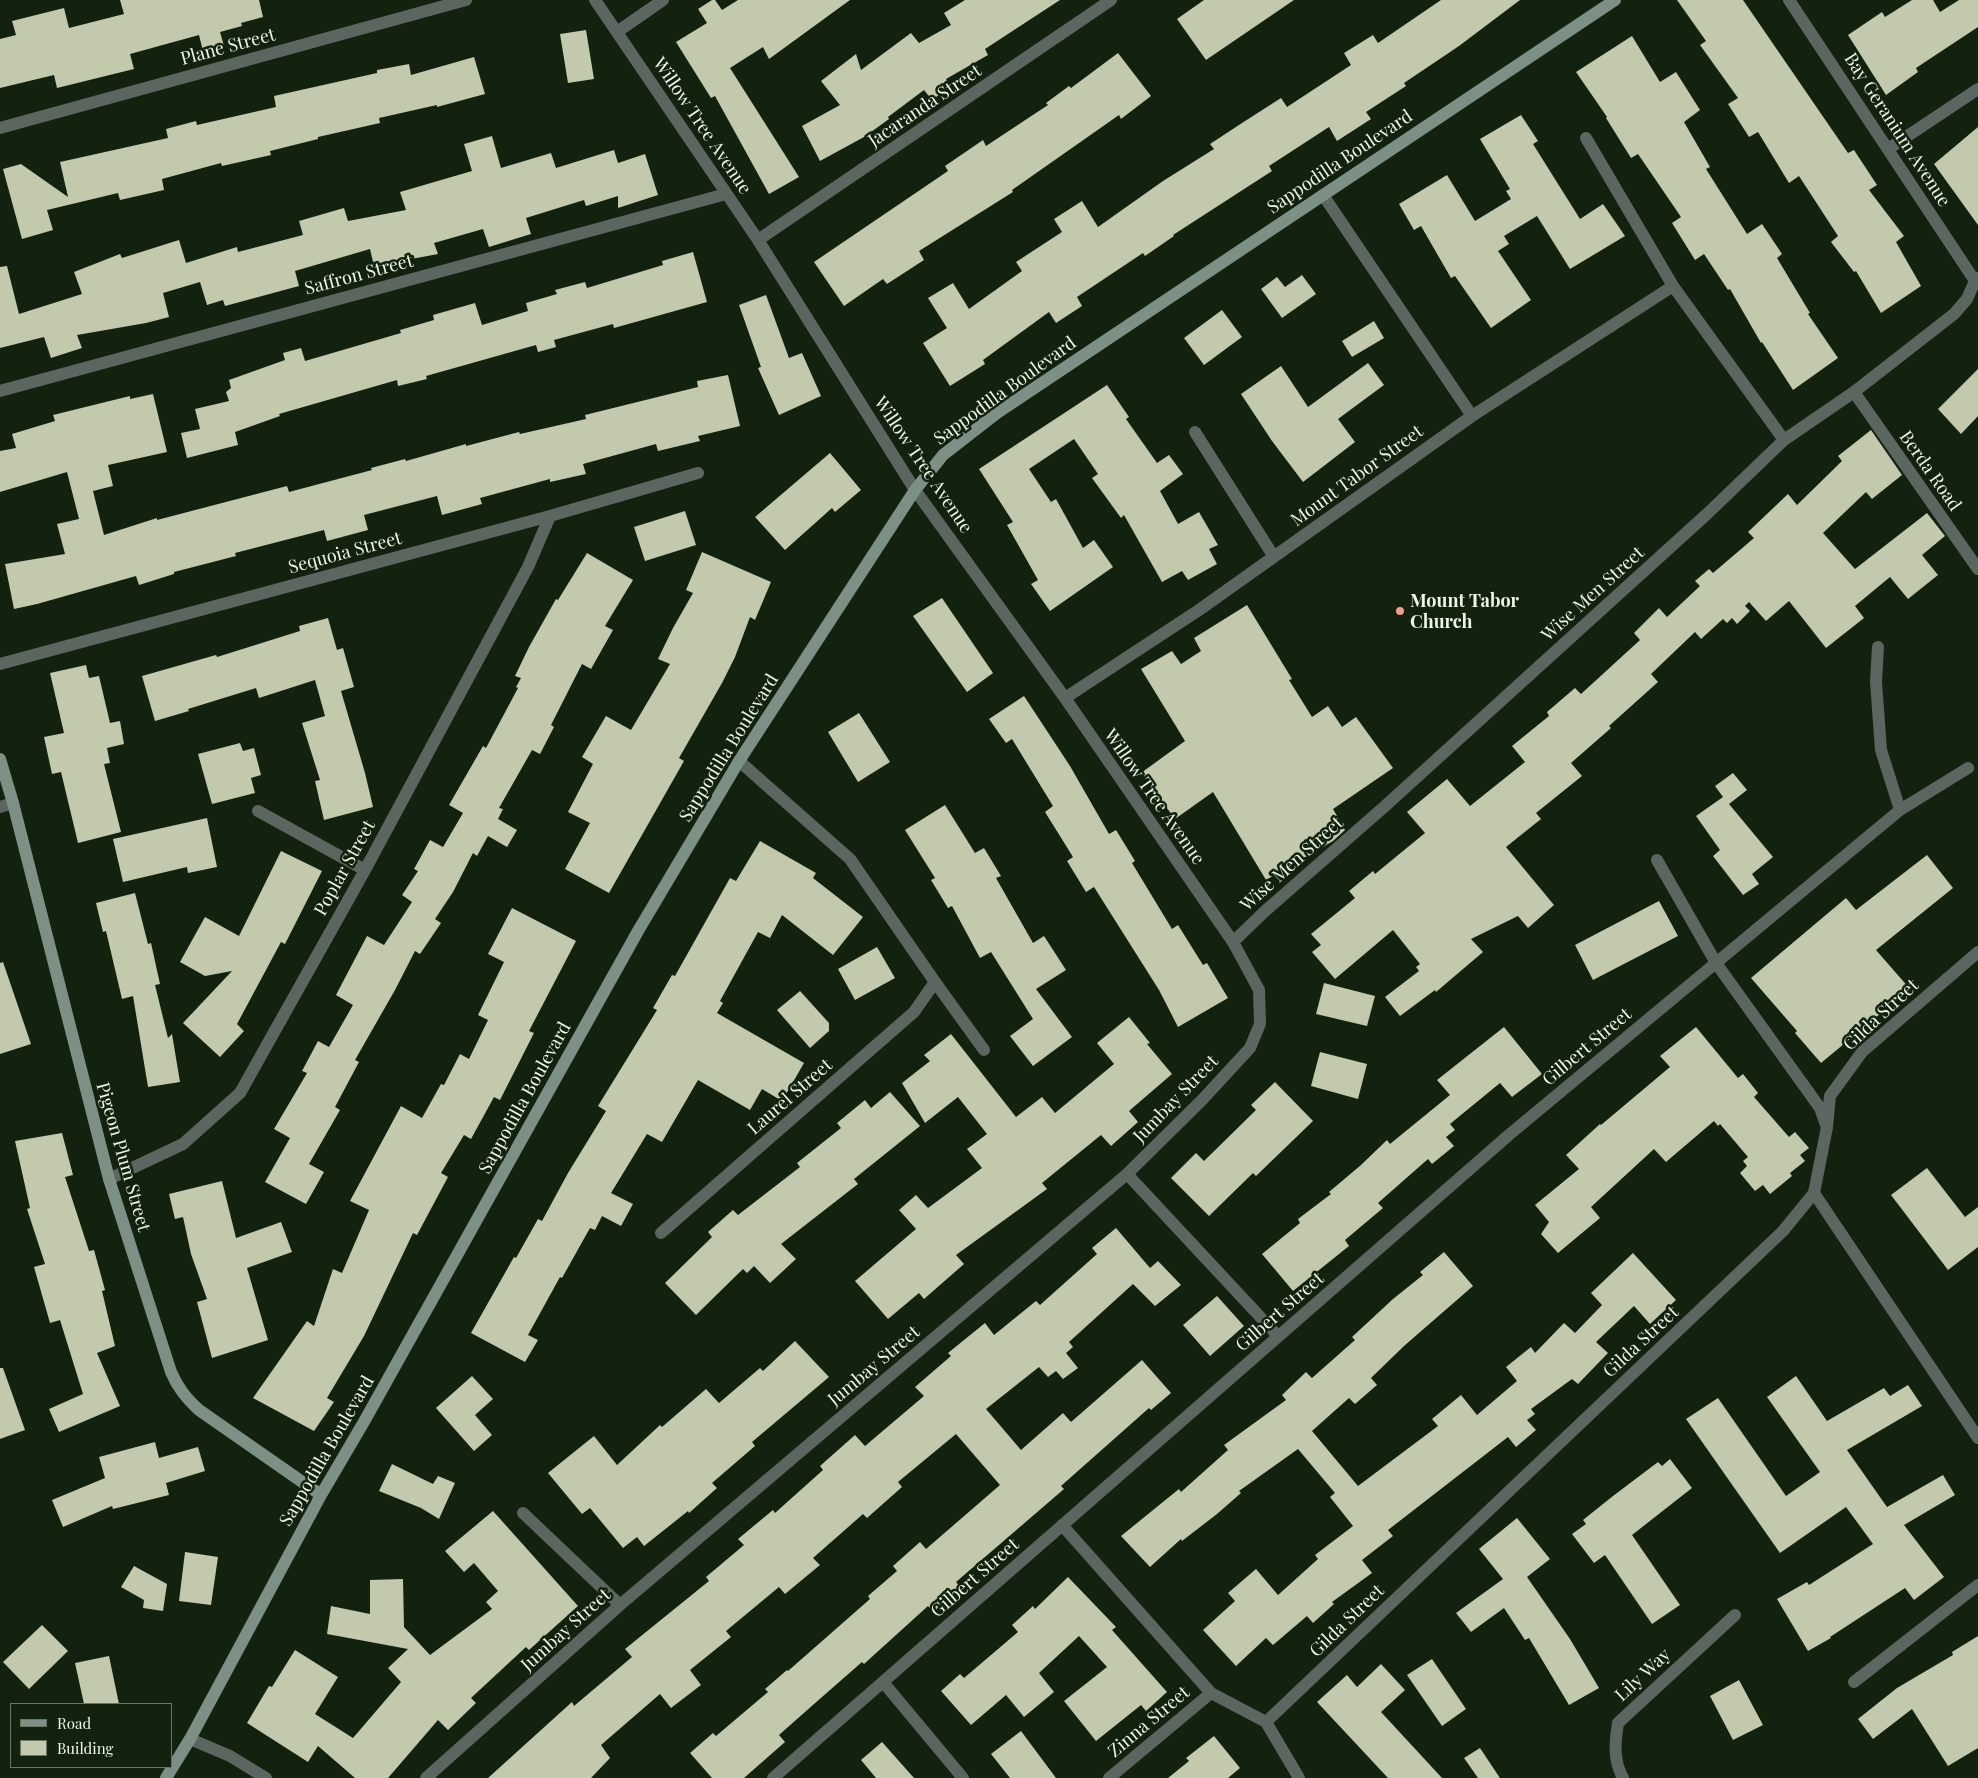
<!DOCTYPE html>
<html>
<head>
<meta charset="utf-8">
<style>
  body { margin:0 }
  #map { position:relative; width:1978px; height:1778px; overflow:hidden; background:#13220f; font-family:"Playfair Display",serif }
  canvas { display:block }
  .legend { position:absolute; left:10px; top:1703px; width:162px; height:65px; box-sizing:border-box; background:#13220f; border:1px solid #697666; margin:0; padding:6px 9px; list-style:none; font-size:15px; color:#ebf5e8 }
  .legend li { display:flex; align-items:center; gap:10px; height:25px }
  .legend b { width:25px; border:1px solid #697666 }
</style>
</head>
<body>
<div id="map">
<canvas width="1978" height="1778"></canvas>
<ul class="legend">
<li><b style="height:6px;background:#7d9085"></b>Road</li>
<li><b style="height:14px;background:#c2c9ac"></b>Building</li>
</ul>
</div>
<script>
const context = document.querySelector('canvas').getContext('2d');
context.lineJoin = 'round';
function fill(path, color) {
  context.fillStyle = color;
  context.fill(path, 'evenodd');
}
function strokePath(path, color, width, dash) {
  context.strokeStyle = color;
  context.lineWidth = width;
  context.lineCap = dash ? 'butt' : 'round';
  context.setLineDash(dash || []);
  context.stroke(path);
}
function label(font, color, halo, rows, align = 'center') {
  context.font = font + ' "Playfair Display",serif';
  context.lineWidth = 5;
  context.setLineDash([]);
  context.textBaseline = 'middle';
  context.strokeStyle = halo;
  context.fillStyle = color;
  for (const [text, x, y, turn = 0] of rows) {
    context.save();
    context.translate(x, y);
    context.rotate((+turn || 0) * Math.PI / 180);
    context.textAlign = isNaN(turn) ? turn : align;
    if (halo) context.strokeText(text, 0, 0);
    context.fillText(text, 0, 0);
    context.restore();
  }
}
const building = new Path2D(`
  M120,0H259L263,17L241,23L242,26L220,32L224,46L203,51L199,35L130,54L134,69L57,88L54,75L0,88V39L16,35L12,21L64,8L69,28L124,14Z
  M712,0H715L722,10L738,0H850L769,59L763,47L730,68L799,177L769,194L715,96L711,98L676,42L707,23L698,9Z
  M965,0H1060L985,49L988,55L946,79L951,86L932,100L924,90L888,117L889,119L864,137L820,161L802,126L840,105L821,81L856,54L861,70L911,33L919,43L951,25L944,13Z
  M1204,0H1294L1206,60L1177,19Z
  M1441,0H1520L1459,46L1404,83L1406,86L1366,112L1371,119L1337,141L1329,127L1269,166L1272,171L1173,235L1174,236L1145,256L1143,253L1077,297L1082,306L1056,323L1049,312L983,360L985,364L950,386L923,343L947,328L928,298L953,283L969,309L1022,271L1016,262L1062,232L1054,219L1082,201L1098,227L1163,181L1214,149L1210,144L1242,123L1281,98L1287,107L1351,65L1344,53L1373,35L1378,43Z
  M1677,0H1743L1848,153L1854,150L1877,185L1869,190L1904,236L1896,242L1921,286L1881,313L1856,271L1854,272L1831,242L1838,236L1799,176L1789,183L1758,132L1749,137L1728,104L1738,98L1700,45L1706,41Z
  M1912,0H1933L1940,12L1959,0H1978V27L1916,68L1918,72L1886,95L1848,35L1882,12L1885,17Z
  M586,30L594,79L568,83L560,34Z
  M1632,36L1660,82L1676,72L1700,110L1684,122L1710,167L1706,169L1747,234L1762,224L1782,254L1777,258L1810,313L1808,314L1838,358L1793,390L1762,342L1761,343L1730,289L1728,290L1704,254L1695,260L1672,223L1681,217L1638,154L1631,158L1606,118L1607,117L1576,72Z
  M1118,53L1151,96L1121,119L1119,115L1012,190L1013,192L919,251L924,260L887,284L883,279L844,306L814,262L948,171L945,166L983,140L986,146L1048,105L1046,103L1069,86L1071,88Z
  M474,57L485,94L437,107V105L379,118L380,123L318,137V139L270,151L271,155L222,166L221,163L162,179L164,190L120,200L118,193L47,210L53,230L22,239L3,169L21,164L68,197L60,162L168,138L166,129L196,121L197,125L276,107L274,96L377,73V70L409,64L411,75Z
  M1521,115L1538,141L1533,144L1580,219L1603,204L1625,236L1570,269L1537,216L1504,236L1509,244L1498,251L1531,300L1491,328L1455,276L1451,278L1421,226L1414,230L1399,204L1447,175L1475,221L1511,199L1506,191L1510,189L1480,139Z
  M1978,127V225L1934,164Z
  M492,136L501,168L551,153L556,168L614,150L618,163L645,154L658,195L618,208V196L586,206L584,200L526,218L531,234L489,247L483,229L434,243L438,254L374,266L370,249L295,271L299,286L225,306L223,300L207,305L200,282L163,293L169,317L146,323L77,335L82,348L51,358L44,337L0,348V267L7,266L19,314L82,294L74,272L120,254L122,258L179,240L186,263L237,247L238,252L303,235L299,221L344,208L348,221L406,210L400,192L472,171L464,144Z
  M693,252L707,302L614,328L613,324L554,340L556,347L538,352L536,345L426,376L427,379L398,386L397,380L279,414L280,416L235,432L238,445L187,458L181,433L200,429L195,409L229,401L226,392L231,388L229,380L285,360L283,353L301,348L305,361L401,333L400,330L434,320L433,315L475,303L482,325L528,311L526,303L557,294L555,290L585,282L587,288L663,265L662,261Z
  M1302,275L1316,294L1282,318L1261,289L1277,277L1285,287Z
  M766,295L789,358L802,353L821,396L779,415L758,368L761,367L739,305Z
  M1222,310L1242,337L1204,365L1184,338Z
  M1374,321L1384,338L1352,357L1342,341Z
  M1368,363L1384,385L1338,419L1355,442L1303,482L1272,441L1241,394L1281,366L1308,407Z
  M1978,369V416L1961,434L1938,409Z
  M728,375L740,426L698,436L700,441L658,451L656,444L583,464L586,474L550,482V479L480,498L482,504L442,515L437,496L364,515L368,530L327,541L324,530L235,553L236,556L174,572V574L139,585L136,576L37,604L14,609L5,564L65,554L57,524L79,519L67,472L0,492V451L16,448L12,434L55,421L53,415L130,396V399L153,394L167,452L108,465L113,486L93,491L104,535L157,518V520L287,486L289,492L372,470L371,468L405,459L406,461L466,444V446L519,432L520,434L586,419L585,415L698,387L697,381Z
  M1107,385L1129,417L1126,419L1157,463L1169,455L1183,474L1160,491L1178,524L1199,512L1218,545L1209,549L1217,564L1188,580L1182,571L1162,582L1124,515L1121,518L1092,478L1098,474L1074,439L1029,469L1051,502L1056,499L1083,548L1094,540L1113,567L1050,611L1031,584L1038,580L1007,525L1013,522L979,469Z
  M1871,430L1902,475L1872,499L1866,492L1823,533L1855,569L1927,513L1945,536L1922,555L1938,575L1908,599L1890,577L1855,606L1864,618L1826,648L1789,601L1766,621L1749,602L1745,606L1750,611L1737,624L1732,618L1727,623L1723,619L1701,639L1695,632L1651,674L1658,682L1609,726L1611,728L1571,763L1582,776L1536,813L1541,819L1506,847L1554,905L1528,928L1518,916L1471,939L1483,952L1436,992L1435,990L1400,1016L1385,997L1419,971L1416,967L1420,964L1393,930L1335,979L1312,952L1321,945L1311,934L1355,898L1349,891L1373,871L1375,874L1425,833L1407,812L1447,779L1470,806L1525,762L1512,746L1549,716L1547,712L1575,688L1581,694L1640,640L1634,633L1659,608L1667,617L1700,586L1695,581L1709,569L1713,573L1754,538L1748,532L1788,494L1797,505L1842,461L1838,456Z
  M830,453L861,490L835,512L832,508L785,550L755,517Z
  M685,511L696,545L645,561L634,527Z
  M702,552L771,582L755,620L750,617L735,657L722,683L679,758L684,761L609,893L565,869L590,823L568,812L593,764L582,757L606,716L631,730L670,664L658,659L673,628L693,593L686,590Z
  M587,553L633,580L605,626L613,630L591,669L582,664L551,725L554,727L540,754L532,750L499,808L503,809L498,819L517,830L507,847L488,836L477,856L473,853L453,892L435,919L441,923L420,954L415,951L395,990L355,1060L359,1062L335,1107L340,1110L309,1164L324,1172L306,1204L265,1182L290,1138L274,1129L307,1073L302,1071L318,1041L329,1047L353,1005L336,995L367,936L384,945L412,902L402,895L418,871L414,869L430,840L443,847L463,813L449,805L483,746L486,748L518,688L516,687L521,678L515,676L529,647L556,599L558,600Z
  M942,598L993,673L967,692L913,616Z
  M1247,605L1292,679L1289,680L1312,717L1328,706L1342,727L1356,717L1393,768L1333,809L1345,830L1333,841L1266,880L1213,792L1175,819L1141,773L1185,741L1141,669L1172,651L1181,664L1201,651L1194,638Z
  M328,618L337,650L343,648L354,687L341,691L365,773L373,807L324,820L315,781L320,780L302,723L325,716L315,680L259,698L256,688L188,709L189,711L155,721L142,676L216,655L217,657L300,631L299,626Z
  M86,665L89,678L99,676L110,723L120,721L124,744L107,748L110,763L104,764L121,832L78,843L61,772L52,774L44,737L64,733L50,673Z
  M1024,696L1070,766L1109,834L1116,830L1135,861L1132,863L1172,929L1178,925L1203,965L1207,963L1228,998L1178,1027L1159,990L1094,887L1086,892L1067,861L1073,857L1045,812L1053,806L1012,739L1006,743L989,719Z
  M859,713L890,762L858,782L828,732Z
  M240,743L243,751L254,748L261,775L251,778L255,793L212,804L198,754Z
  M1733,773L1747,790L1729,804L1773,857L1752,874L1759,884L1743,895L1713,856L1720,850L1696,816L1723,797L1715,786Z
  M945,805L975,853L984,848L1001,876L996,878L1033,943L1044,936L1066,970L1036,989L1072,1037L1033,1066L1010,1036L1033,1019L991,952L980,958L952,906L948,908L931,880L935,878L905,830Z
  M207,818L217,867L188,873L187,867L123,882L113,839Z
  M760,841L816,873L813,878L863,917L833,955L782,915L770,938L758,932L720,1001L723,1003L717,1013L804,1063L782,1101L762,1089L750,1110L698,1080L662,1142L647,1134L611,1193L633,1204L621,1226L602,1216L595,1230L590,1228L562,1278L560,1277L528,1335L538,1340L525,1362L471,1333L514,1257L516,1258L538,1219L542,1221L568,1173L606,1111L598,1106L657,1010L653,1008L672,975L675,976L730,878L736,881Z
  M281,851L322,871L285,944L281,942L237,1024L244,1031L220,1057L183,1023L232,971L205,976L180,962L205,917L239,936Z
  M1927,855L1953,888L1876,950L1910,989L1821,1063L1795,1033L1797,1031L1751,978L1846,898L1856,910Z
  M135,893L148,944L151,943L160,984L155,985L168,1038L172,1034L180,1082L148,1087L133,996L122,999L106,931L103,932L96,903Z
  M1659,901L1678,936L1593,980L1575,945Z
  M512,908L576,941L529,1031L534,1033L500,1100L494,1097L471,1139L464,1135L441,1173L448,1177L417,1235L413,1233L364,1336L327,1398L334,1402L314,1431L253,1398L307,1321L314,1326L333,1269L342,1273L369,1210L350,1201L401,1106L422,1118L441,1084L444,1085L460,1054L469,1059L488,1020L478,1015L504,962L488,954Z
  M877,947L895,978L855,1000L838,969Z
  M3,962L31,1044L0,1054V963Z
  M1324,983L1375,996L1367,1026L1316,1014Z
  M800,991L829,1023V1031L810,1048L777,1010Z
  M1129,1017L1150,1043L1147,1044L1172,1074L1129,1111L1138,1122L1111,1146L1101,1135L1042,1183L1047,1189L956,1255L964,1264L924,1299L919,1293L888,1319L855,1281L916,1229L899,1210L916,1195L928,1208L982,1168L967,1149L987,1134L958,1097L925,1123L902,1083L930,1061L924,1055L951,1034L1016,1117L1042,1097L1055,1113L1114,1064L1097,1043Z
  M1504,1027L1542,1074L1512,1097L1500,1083L1450,1124L1455,1130L1446,1137L1454,1146L1432,1164L1428,1159L1378,1203L1383,1208L1345,1240L1349,1246L1293,1291L1262,1254L1300,1223L1298,1219L1331,1194L1329,1192L1361,1165L1387,1140L1390,1144L1450,1095L1437,1080Z
  M1696,1027L1738,1078L1743,1074L1758,1093L1754,1097L1789,1137L1795,1132L1809,1148L1800,1155L1805,1161L1790,1173L1792,1176L1770,1194L1763,1185L1755,1191L1740,1173L1747,1166L1743,1161L1748,1157L1720,1124L1718,1126L1714,1121L1666,1162L1654,1149L1591,1207L1600,1218L1558,1253L1541,1234L1549,1222L1535,1205L1579,1169L1566,1155L1600,1124L1601,1125L1670,1067L1660,1056Z
  M1320,1052L1367,1064L1358,1099L1311,1086Z
  M1275,1082L1313,1121L1256,1176L1253,1173L1209,1216L1171,1178L1196,1153L1204,1161L1256,1110L1251,1105Z
  M890,1092L920,1126L854,1179L858,1184L781,1244L796,1259L770,1283L754,1266L747,1273L743,1269L696,1315L665,1283L712,1237L708,1232L733,1210L738,1215L800,1167L797,1163L841,1128L837,1123L865,1100L871,1108Z
  M62,1133L73,1175L65,1177L89,1251L94,1250L105,1290L102,1291L115,1346L97,1353L120,1406L59,1432L49,1409L83,1394L60,1320L50,1323L34,1267L45,1264L27,1209L30,1208L15,1141Z
  M1927,1168L1965,1217L1978,1207V1247L1948,1270L1891,1195Z
  M222,1181L236,1238L281,1222L292,1252L247,1268L268,1340L212,1358L197,1302L207,1299L191,1254L183,1217L175,1219L169,1194Z
  M1116,1228L1150,1268L1158,1261L1181,1285L1155,1306L1133,1284L1069,1342L1073,1347L1066,1353L1078,1368L1063,1379L1056,1371L1048,1377L1039,1367L986,1409L1021,1450L1063,1413L1071,1422L1142,1360L1171,1393L1151,1410L1149,1408L1061,1486L1064,1489L956,1582L962,1589L934,1613L928,1606L864,1664L862,1662L814,1704L779,1735L785,1742L744,1778H712L690,1753L713,1733L716,1736L768,1692L765,1689L787,1670L788,1671L870,1599L868,1596L897,1571L893,1566L920,1542L926,1549L1000,1485L956,1434L898,1482L902,1487L867,1518L863,1514L813,1558L820,1565L785,1594L779,1587L726,1631L731,1637L690,1670L701,1685L671,1708L660,1694L601,1745L610,1758L591,1778H488L572,1702L574,1706L632,1657L625,1649L709,1581L706,1577L744,1545L738,1539L773,1510L775,1513L823,1470L820,1466L855,1435L865,1446L924,1396L915,1387L951,1356L948,1353L985,1323L994,1335L1036,1301L1040,1305L1097,1254L1092,1248Z
  M1444,1252L1473,1286L1404,1346L1371,1378L1377,1385L1355,1404L1349,1398L1312,1431L1358,1486L1438,1426L1432,1419L1461,1395L1477,1415L1517,1381L1506,1367L1531,1347L1535,1353L1564,1323L1575,1333L1602,1305L1591,1293L1633,1253L1676,1300L1650,1324L1634,1306L1596,1342L1608,1353L1578,1384L1572,1379L1531,1409L1535,1414L1527,1420L1536,1430L1516,1447L1508,1437L1388,1530L1393,1536L1362,1560L1372,1573L1332,1602L1334,1604L1313,1623L1307,1616L1273,1645L1266,1638L1236,1666L1203,1630L1235,1601L1228,1593L1256,1569L1278,1595L1318,1559L1315,1555L1353,1526L1330,1497L1335,1493L1298,1449L1239,1491L1241,1493L1217,1514L1182,1541L1181,1539L1150,1567L1121,1536L1179,1489L1181,1492L1228,1450L1224,1445L1286,1400L1282,1395L1306,1372L1312,1378L1355,1340L1352,1337L1393,1299L1423,1275L1420,1272Z
  M1217,1296L1244,1326L1210,1356L1183,1325Z
  M795,1341L829,1377L752,1442L755,1446L712,1483L717,1488L689,1513L688,1511L644,1546L637,1537L623,1548L590,1508L582,1514L548,1473L594,1436L617,1465L660,1425L662,1427L706,1389L719,1403L760,1368L763,1371Z
  M0,1368H3L25,1430L0,1439Z
  M472,1376L493,1399L475,1415L492,1435L474,1451L436,1408Z
  M1796,1376L1827,1421L1884,1388L1890,1396L1908,1385L1922,1406L1847,1450L1887,1507L1943,1475L1955,1495L1904,1525L1944,1577L1914,1600L1905,1588L1830,1637L1831,1638L1808,1651L1777,1599L1807,1582L1809,1585L1873,1544L1846,1507L1780,1553L1686,1419L1718,1398L1786,1496L1820,1472L1767,1397Z
  M155,1442L159,1458L198,1447L205,1471L166,1483L169,1495L113,1509L112,1506L63,1527L52,1500L105,1478L99,1457Z
  M1670,1459L1692,1488L1632,1535L1680,1605L1652,1624L1605,1555L1594,1563L1572,1534L1586,1524L1583,1520L1613,1496L1658,1462L1662,1466Z
  M392,1464L433,1484L438,1476L455,1483L439,1519L421,1508L379,1491Z
  M493,1511L578,1606L529,1650L526,1647L471,1698L476,1703L448,1730L438,1720L388,1778H355L318,1746L308,1762L247,1723L269,1686L272,1687L295,1650L338,1677L315,1714L353,1738L401,1682L388,1668L408,1649L327,1634L331,1606L370,1614V1580L403,1579L404,1627L430,1655L492,1609L486,1602L498,1591L474,1563L464,1572L445,1551Z
  M1517,1518L1550,1559L1527,1577L1570,1639L1599,1688L1569,1705L1529,1638L1525,1640L1504,1608L1471,1632L1456,1613L1503,1579L1479,1549Z
  M185,1552L218,1557L211,1605L179,1601Z
  M134,1566L167,1584L163,1611L143,1608L144,1600L121,1587Z
  M1068,1577L1116,1627L1112,1630L1167,1692L1146,1711L1141,1705L1096,1741L1064,1701L1107,1667L1079,1636L1039,1673L1054,1692L1024,1717L1006,1695L971,1725L941,1691L960,1674L964,1678L1018,1632L1012,1625L1033,1606L1035,1609Z
  M42,1625L68,1651L29,1689L3,1662Z
  M1978,1636V1748L1948,1766L1912,1709L1873,1739L1858,1719L1897,1688L1953,1655L1952,1652Z
  M109,1656L119,1704H84L75,1663Z
  M1432,1659L1466,1709L1442,1726L1407,1675Z
  M1381,1664L1405,1690L1381,1712L1442,1778H1388L1317,1702L1347,1675L1357,1687Z
  M1739,1680L1763,1725L1733,1740L1710,1696Z
  M1021,1731L1056,1778H1010L991,1754Z
  M1214,1736L1240,1768L1228,1778H1168L1189,1761L1186,1758Z
  M882,1742L914,1778H876L861,1760Z
  M1480,1748L1500,1778H1478L1464,1758Z`);
const street = new Path2D(`
  M1789,0L1975,281
  M617,32L663,0
  M0,128L466,0
  M1586,138L1673,286L1784,440
  M1888,149L1978,89
  M1323,195L1472,416
  M758,240L1111,0
  M0,391L726,194
  M1854,392L1978,569
  M1195,432L1274,557
  M1878,647L1876,682L1881,750L1900,810
  M0,664L550,516L698,473
  M1065,698L1199,610L1472,416L1673,286
  M0,807L13,803
  M258,811L365,870
  M1657,860L1716,963L1820,1108L1826,1125
  M1233,942L1264,912L1384,807L1708,513L1784,440L1854,392L1954,314L1967,299L1975,281L1978,278
  M935,982L984,1050
  M1127,1174L1278,1336
  M109,1179L183,1144L240,1093L365,870L528,567L550,516
  M1814,1193L1978,1438
  M661,1233L914,1012L935,982L850,859L739,761
  M523,1513L620,1605
  M1062,1525L1211,1693L1266,1722L1299,1778
  M883,1682L963,1778
  M1854,1682L1978,1585
  M1266,1722L1783,1231L1814,1193L1827,1127L1830,1096L1862,1052L1978,952
  M190,1739L230,1756L266,1778
  M426,1778L620,1605L1127,1174L1202,1100L1250,1048L1260,1024L1259,990L1233,942L1065,698L915,490L758,240L595,0
  M773,1778L1510,1134L1900,810L1968,768
  M1109,1778L1211,1693
  M1623,1778C1613,1760 1615,1742 1618,1723L1735,1615`);
const secondary = new Path2D(`
  M0,759L13,803L109,1179L171,1372C178,1388 186,1398 199,1410L321,1495
  M166,1778L190,1739L321,1495L365,1420L638,931L739,761L915,490L943,455L997,413L1615,0`);
const markers = [
  [1400,611,5,"#f49e87"]
];
const streetNames = [
  ["Plane Street",228,47,-15],
  ["Jacaranda Street",925,106,-34],
  ["Willow Tree Avenue",702,126,56],
  ["Bay Geranium Avenue",1897,130,57],
  ["Sappodilla Boulevard",1340,162,-34],
  ["Saffron Street",359,275,-15],
  ["Sappodilla Boulevard",1005,391,-36],
  ["Willow Tree Avenue",923,465,56],
  ["Berda Road",1930,471,55],
  ["Mount Tabor Street",1357,476,-36],
  ["Sequoia Street",345,553,-15],
  ["Wise Men Street",1593,594,-42],
  ["Sappodilla Boulevard",729,748,-58],
  ["Willow Tree Avenue",1154,797,55],
  ["Wise Men Street",1292,864,-42],
  ["Poplar Street",345,868,-61],
  ["Gilda Street",1881,1015,-43],
  ["Gilbert Street",1587,1047,-40],
  ["Laurel Street",790,1097,-41],
  ["Sappodilla Boulevard",525,1098,-61],
  ["Jumbay Street",1176,1099,-46],
  ["Pigeon Plum Street",123,1157,74],
  ["Gilbert Street",1280,1312,-41],
  ["Gilda Street",1641,1342,-43],
  ["Jumbay Street",874,1366,-40],
  ["Sappodilla Boulevard",327,1451,-60],
  ["Gilbert Street",975,1578,-41],
  ["Gilda Street",1347,1621,-44],
  ["Jumbay Street",566,1630,-42],
  ["Lily Way",1643,1675,-43],
  ["Zinna Street",1149,1722,-40]
];
const poiNames = [
  ["Mount Tabor",1410,601],
  ["Church",1410,622]
];
fill(building, '#c2c9ac');
strokePath(street, '#5a665f', 12);
strokePath(secondary, '#7d9085', 12);
for (const [x, y, r, color] of markers) {
  const dot = new Path2D();
  dot.arc(x, y, r, 0, 2 * Math.PI);
  context.fillStyle = color;
  context.fill(dot);
  strokePath(dot, '#13220f', 2);
}
label('18px', '#ebf5e8', '#13220f', streetNames);
label('bold 18px', '#ebf5e8', '#13220f', poiNames, 'left');
</script>
</body>
</html>
